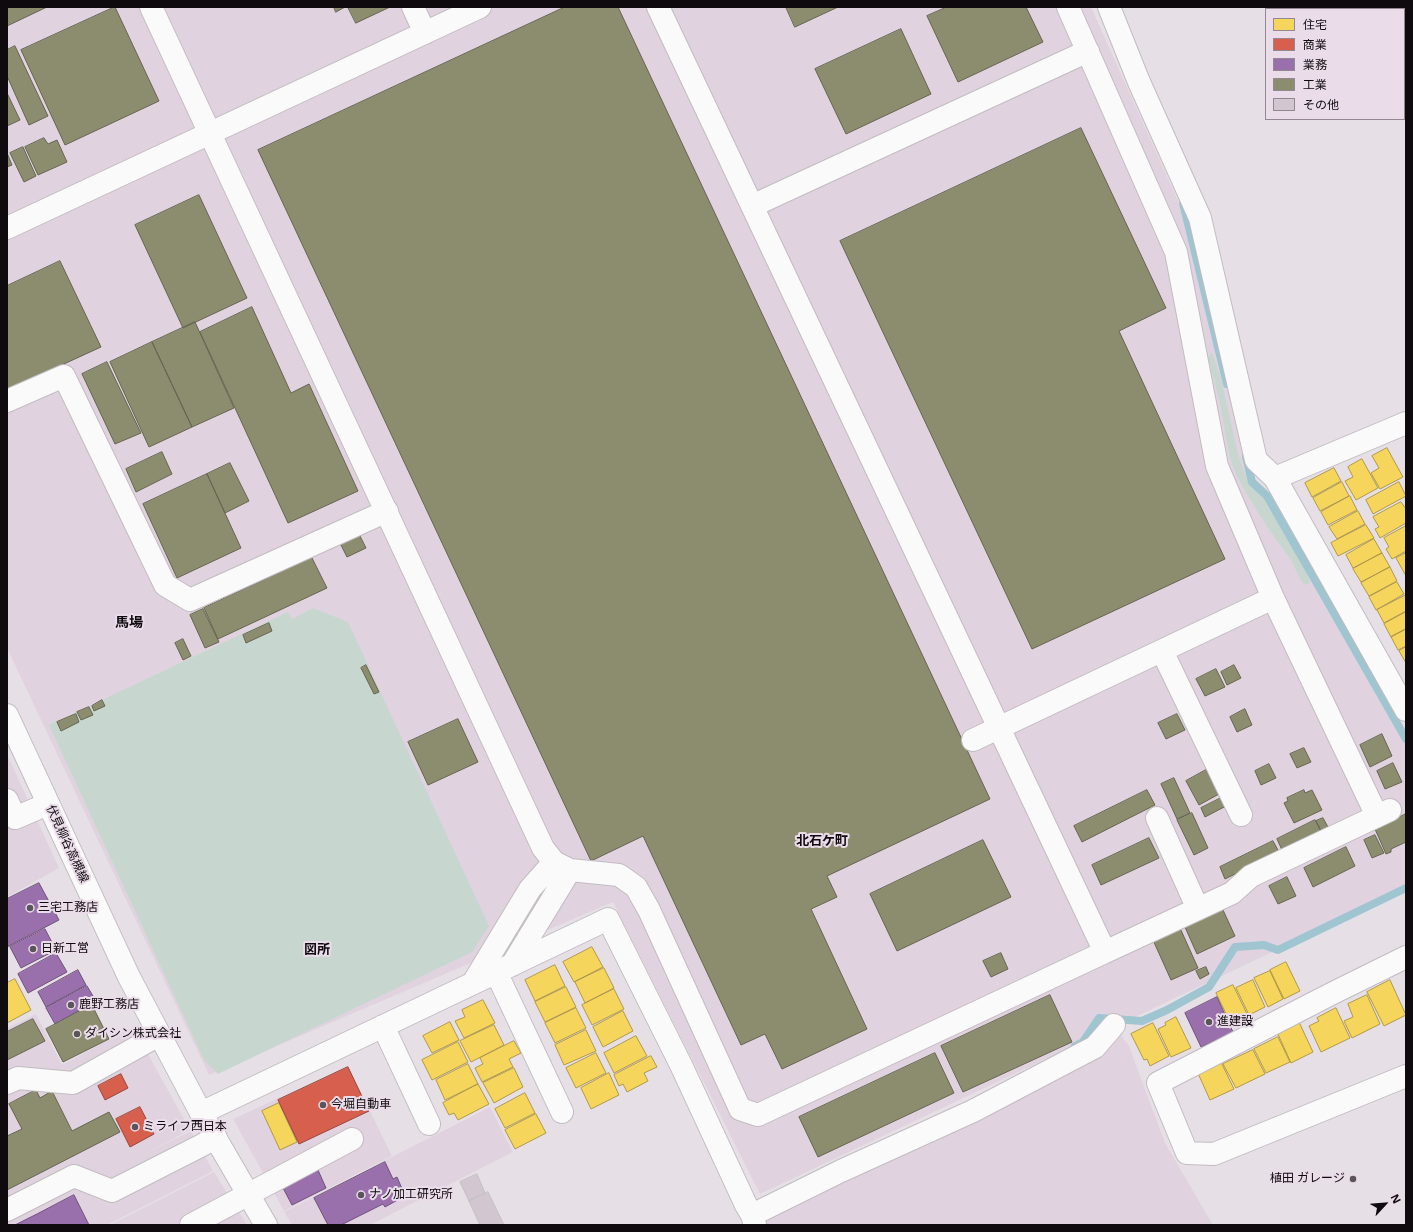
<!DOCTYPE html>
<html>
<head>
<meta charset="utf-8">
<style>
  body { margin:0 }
  #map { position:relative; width:1413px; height:1232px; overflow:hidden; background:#e6e0e6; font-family:"Noto Sans","Noto Sans JP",sans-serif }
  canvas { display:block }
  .frame { position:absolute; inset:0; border:8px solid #0e0a0e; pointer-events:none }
  .legend { position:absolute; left:1265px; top:8px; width:140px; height:112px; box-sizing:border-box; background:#eadce9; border:1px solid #928891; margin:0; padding:5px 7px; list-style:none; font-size:12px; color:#0e0a0e }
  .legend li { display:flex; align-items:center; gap:8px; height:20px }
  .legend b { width:20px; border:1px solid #928891 }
  .north { position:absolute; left:1365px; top:1184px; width:40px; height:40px; -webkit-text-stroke:3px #eadce9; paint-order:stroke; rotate:64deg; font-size:11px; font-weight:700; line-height:16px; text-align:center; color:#0e0a0e }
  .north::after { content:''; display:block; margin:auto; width:14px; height:18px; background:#0e0a0e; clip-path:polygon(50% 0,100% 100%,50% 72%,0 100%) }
</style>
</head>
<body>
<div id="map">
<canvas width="1413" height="1232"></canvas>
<div class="frame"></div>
<ul class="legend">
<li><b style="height:11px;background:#f6d55c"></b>住宅</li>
<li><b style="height:11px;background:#d6604d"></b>商業</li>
<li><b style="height:11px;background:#9970ab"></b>業務</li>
<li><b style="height:11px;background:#8c8c6e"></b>工業</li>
<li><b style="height:11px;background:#d2c7d0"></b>その他</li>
</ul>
<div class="north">N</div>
</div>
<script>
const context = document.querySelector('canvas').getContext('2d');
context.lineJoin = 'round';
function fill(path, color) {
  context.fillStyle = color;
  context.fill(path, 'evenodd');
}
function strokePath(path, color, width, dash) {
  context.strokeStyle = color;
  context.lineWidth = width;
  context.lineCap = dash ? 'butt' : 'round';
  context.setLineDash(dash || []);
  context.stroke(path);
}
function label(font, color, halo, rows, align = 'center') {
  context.font = font + ' "Noto Sans","Noto Sans JP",sans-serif';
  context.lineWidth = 4;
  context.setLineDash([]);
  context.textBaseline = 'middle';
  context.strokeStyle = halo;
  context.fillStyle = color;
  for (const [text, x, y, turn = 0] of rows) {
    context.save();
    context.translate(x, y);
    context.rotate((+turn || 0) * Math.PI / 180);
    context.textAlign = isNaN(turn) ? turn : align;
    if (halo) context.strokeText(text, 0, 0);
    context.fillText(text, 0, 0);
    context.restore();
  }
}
const built = new Path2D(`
  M7,7H1091L1187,221L1249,478L1279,514L1406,741V889L760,1194L613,902L209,1075L7,648V148L29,138L7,148V80L13,91L7,78Z
  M7,754L59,868L7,897Z
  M36,1014L62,1065L133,1027L190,1130L148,1152L191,1131L213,1171L107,1225H7V1028Z
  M1118,1031L1129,1046L1165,1143L1213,1225H762L760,1219Z
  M348,1066L392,1156L284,1211L233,1119Z
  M490,1107L513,1152L370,1225H292L284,1212Z
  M214,1172L247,1225H110Z`);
const green = new Path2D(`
  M1212,352L1221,379L1238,454L1247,480L1266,501L1284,530L1307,573L1310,583L1305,585L1301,581L1291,560L1268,528L1246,493L1236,474L1230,458L1219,399L1208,357Z
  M313,608L348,622L489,926L472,952L218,1074L204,1060L49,725L288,612L292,619Z`);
const homes = new Path2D(`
  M1387,448L1403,477L1380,489L1371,473L1379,468L1372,456Z
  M1362,459L1378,488L1356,500L1345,481L1353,477L1348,467Z
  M1334,468L1341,481L1312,497L1305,483Z
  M1342,482L1349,496L1320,511L1313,498Z
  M1399,482L1406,496L1373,514L1366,500Z
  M1350,496L1357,510L1328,525L1321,512Z
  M1401,502L1406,509V523L1380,538L1375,529L1379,527L1373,517Z
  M1358,511L1365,524L1337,539L1329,527Z
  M1366,525L1374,538L1338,556L1331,543Z
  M1406,526V551L1392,559L1386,549L1389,547L1384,538Z
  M1374,539L1382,553L1353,568L1346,555Z
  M1382,553L1390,567L1361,582L1353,569Z
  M1406,553V576L1396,558Z
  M1390,567L1397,581L1369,596L1361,583Z
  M1397,582L1404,594L1376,610L1369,597Z
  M1406,595V611L1384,623L1377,610Z
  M1406,612V629L1391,637L1384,624Z
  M1406,629V646L1398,650L1391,637Z
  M1406,647V663L1399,651Z
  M592,947L603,967L574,982L563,962Z
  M1286,962L1300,991L1284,999L1270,970Z
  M555,965L565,986L535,1001L525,980Z
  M604,968L614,988L585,1003L575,982Z
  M1270,971L1283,999L1268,1007L1254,978Z
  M15,979L31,1010L7,1023V983Z
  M1253,980L1265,1007L1249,1015L1236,988Z
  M1390,980L1406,1015L1384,1026L1367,992Z
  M1233,985L1249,1018L1232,1026L1216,993Z
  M566,987L576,1007L545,1022L535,1002Z
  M614,989L624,1009L592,1025L582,1005Z
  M1367,995L1380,1024L1352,1038L1344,1021L1353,1017L1348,1004Z
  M483,1000L495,1023L464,1038L455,1021L465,1017L462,1010Z
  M576,1008L586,1028L555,1043L545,1023Z
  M1336,1008L1350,1038L1321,1052L1309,1026L1319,1021L1317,1018Z
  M623,1011L633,1031L603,1047L593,1027Z
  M1176,1017L1191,1048L1171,1057L1158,1029L1166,1025L1165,1023Z
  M450,1022L459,1040L432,1053L423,1036Z
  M1299,1022L1313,1052L1291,1063L1277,1032Z
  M1153,1023L1169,1056L1150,1066L1147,1059L1144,1060L1131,1034Z
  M494,1025L504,1045L471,1062L460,1041Z
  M586,1030L596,1051L564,1065L555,1045Z
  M636,1036L647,1056L614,1073L604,1053Z
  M1278,1037L1290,1062L1266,1073L1254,1049Z
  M514,1041L521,1053L509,1059L513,1067L482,1082L475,1068L483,1064L480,1058Z
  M458,1042L468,1062L432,1080L422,1060Z
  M1253,1050L1265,1074L1236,1088L1223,1064Z
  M596,1053L606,1073L576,1088L566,1068Z
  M651,1056L657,1067L644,1073L648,1081L627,1092L623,1084L619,1086L614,1075Z
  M1220,1060L1234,1089L1210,1100L1197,1071Z
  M468,1064L478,1084L445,1100L436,1080Z
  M514,1068L523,1087L494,1103L483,1083Z
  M609,1073L619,1095L591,1109L581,1088Z
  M478,1084L489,1104L458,1120L454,1113L449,1115L443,1103Z
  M525,1093L535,1113L505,1128L495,1109Z
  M279,1103L297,1142L280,1150L262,1111Z
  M536,1114L546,1133L515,1149L505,1130Z`);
const shops = new Path2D(`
  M348,1067L369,1111L299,1144L278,1100Z
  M121,1074L128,1088L105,1100L98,1086Z
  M140,1107L154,1134L130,1147L116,1119Z`);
const offices = new Path2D(`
  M39,883L59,920L7,947V899Z
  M45,929L56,950L21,968L10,947Z
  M56,953L67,972L28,993L18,974Z
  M78,970L86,985L46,1007L38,992Z
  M87,986L96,1001L55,1024L46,1008Z
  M1217,997L1233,1032L1201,1047L1185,1013Z
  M385,1162L393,1179L397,1177L403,1191L401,1193L403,1197L385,1207L383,1204L341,1225H328L314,1198Z
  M318,1170L326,1188L292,1205L283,1188Z
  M74,1195L89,1225H15L37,1214Z`);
const industry = new Path2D(`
  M7,7H47L7,26Z
  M115,7L159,101L65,145L21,50Z
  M334,7H345L336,12Z
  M348,7H390L356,23Z
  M565,7H618L990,799L827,876L837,897L811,909L867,1029L782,1069L765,1034L741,1045L643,836L591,861L258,150Z
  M786,7H838L795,27Z
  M947,7H1026L1043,42L958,82L927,16Z
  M901,29L931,94L846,134L815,69Z
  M15,46L48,116L29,125L7,76V50Z
  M7,93L20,120L7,126Z
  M1081,128L1166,308L1119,331L1225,559L1032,649L840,241Z
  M44,138L48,144L57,140L67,162L38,175L25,147Z
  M23,147L36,176L24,182L10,153Z
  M7,153L12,165L7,167Z
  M199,195L247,298L183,328L135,225Z
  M60,261L101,347L7,390V286Z
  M252,307L291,393L309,384L358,491L288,523L200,332Z
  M195,322L234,408L192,427L152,342Z
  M152,342L192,427L149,447L110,362Z
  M107,362L141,433L115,444L82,374Z
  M162,452L172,474L136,492L126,469Z
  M230,463L249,501L225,513L207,474Z
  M207,474L241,548L177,578L143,504Z
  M360,536L366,548L347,557L341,545Z
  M312,558L327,588L218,639L204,608Z
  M203,609L219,642L205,648L190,615Z
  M269,623L272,631L246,643L243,635Z
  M183,639L191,656L183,660L175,643Z
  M366,665L379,692L374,694L361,668Z
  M1234,665L1241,678L1227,685L1221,672Z
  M1216,669L1225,687L1205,696L1196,679Z
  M102,700L105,706L94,711L92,706Z
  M89,707L93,715L81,720L77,712Z
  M1245,709L1252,725L1237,732L1230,717Z
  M76,714L79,722L61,731L57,722Z
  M1177,714L1185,730L1166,739L1158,723Z
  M458,719L478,762L428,785L408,742Z
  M1382,734L1392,756L1370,767L1360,745Z
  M1304,748L1311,762L1297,768L1290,754Z
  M1393,763L1402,782L1385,789L1377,771Z
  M1269,764L1276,778L1261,785L1255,771Z
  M1206,770L1219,794L1199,805L1186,781Z
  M1174,778L1190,813L1177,819L1161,784Z
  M1147,790L1155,805L1082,842L1074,826Z
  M1304,790L1305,793L1312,790L1322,810L1294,823L1284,803L1288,801L1287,798Z
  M1221,798L1226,806L1205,817L1201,808Z
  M1192,813L1208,848L1194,855L1177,820Z
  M1406,814V842L1391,849V852L1386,854L1375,829Z
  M1323,818L1328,827L1321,831L1316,821Z
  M1315,820L1321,831L1282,850L1277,839Z
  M1375,835L1384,853L1372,858L1364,840Z
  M1149,838L1159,858L1101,885L1092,865Z
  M983,840L1011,897L897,951L870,894Z
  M1273,841L1279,852L1225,879L1220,867Z
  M1346,847L1355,866L1313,887L1304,868Z
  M1287,877L1296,896L1278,904L1269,886Z
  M1223,910L1235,936L1197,954L1185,927Z
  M1180,928L1198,968L1171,980L1153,940Z
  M1001,953L1008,969L991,977L983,961Z
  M1206,967L1209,974L1200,979L1196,971Z
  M1050,995L1072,1042L963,1092L941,1046Z
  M92,1005L109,1039L63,1062L46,1029Z
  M33,1019L45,1041L7,1060V1032Z
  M935,1053L954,1093L818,1157L799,1117Z
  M36,1090L40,1098L52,1091L72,1131L109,1112L120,1132L7,1190V1136L22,1129L9,1104Z`);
const stream = new Path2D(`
  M1183,203L1227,384
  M1246,457L1252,482L1267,496L1406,739
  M1075,1046L1083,1042L1099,1018L1142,1021L1167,1010L1209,987L1235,947L1264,945L1278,950L1406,888`);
const building = new Path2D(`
  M477,1174L485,1193L469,1201L460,1182Z
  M488,1192L504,1225H480L469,1201Z`);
const minor = new Path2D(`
  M151,7L543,848L554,862L570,870L619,875L636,887L649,910L740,1109L758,1115L1105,952L658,7
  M413,7L425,33
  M1068,7L1176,252L1217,466L1273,598
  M1109,7L1139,82L1200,218L1256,460L1275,478L1406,710
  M752,206L1088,51
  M7,228L480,7
  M7,401L64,376L165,585L190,600L387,511
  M1275,478L1406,423
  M1162,651L1241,815
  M973,740L1273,598L1377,816
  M7,800L15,818L48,804
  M1157,818L1198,909
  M1105,952L1232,893L1251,876L1390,810
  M1406,957L1333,993L1158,1083L1187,1153L1214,1154L1406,1076
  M512,965L570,870
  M496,972L562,1112
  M473,983L530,889L554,862
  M383,1026L429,1124
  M7,1083L18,1078L73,1083L159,1035
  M201,1113L608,919L681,1065L746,1205L752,1215L755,1225
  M7,1210L74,1176L112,1191L216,1138
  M752,1215L841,1171L973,1111L1095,1047L1114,1025
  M191,1225L352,1139`);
const major = new Path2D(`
  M7,715L129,977L201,1113L266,1225`);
const markers = [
  [30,908,4,"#5a555a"],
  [33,949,4,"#5a555a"],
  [71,1005,4,"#5a555a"],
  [1209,1022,4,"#5a555a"],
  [77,1034,4,"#5a555a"],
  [323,1105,4,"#5a555a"],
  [135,1127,4,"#5a555a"],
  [1353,1179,4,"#5a555a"],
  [361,1195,4,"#5a555a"]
];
const streetNames = [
  ["伏見柳谷高槻線",67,844,65]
];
const poiNames = [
  ["三宅工務店",38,908],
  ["日新工営",41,949],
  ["鹿野工務店",79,1005],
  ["進建設",1217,1022],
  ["ダイシン株式会社",85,1034],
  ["今堀自動車",331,1105],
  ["ミライフ西日本",143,1127],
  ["植田 ガレージ",1345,1179,"right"],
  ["ナノ加工研究所",369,1195]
];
const neighbourhoodNames = [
  ["北石ケ町",822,841],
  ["図所",317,950]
];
const quarterNames = [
  ["馬場",129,623]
];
fill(built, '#e0d3df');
fill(green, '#c7d7cf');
fill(homes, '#f6d55c');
strokePath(homes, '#b09845', 1);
fill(shops, '#d6604d');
strokePath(shops, '#9a463a', 1);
fill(offices, '#9970ab');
strokePath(offices, '#6f517c', 1);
fill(industry, '#8c8c6e');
strokePath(industry, '#666551', 1);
strokePath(stream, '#9fc5d1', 8);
fill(building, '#d2c7d0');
strokePath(building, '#c4bfc4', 1);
strokePath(minor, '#c1bcc0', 24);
strokePath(major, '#c1bcc0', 24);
strokePath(minor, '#fbfafb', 22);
strokePath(major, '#fbfafb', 22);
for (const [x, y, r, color] of markers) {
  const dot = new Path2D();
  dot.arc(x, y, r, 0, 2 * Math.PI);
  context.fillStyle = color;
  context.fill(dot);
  strokePath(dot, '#eadce9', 1.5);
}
label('12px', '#0e0a0e', '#eadce9', streetNames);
label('12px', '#0e0a0e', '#eadce9', poiNames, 'left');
label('bold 13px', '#0e0a0e', '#eadce9', neighbourhoodNames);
label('bold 14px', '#0e0a0e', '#eadce9', quarterNames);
</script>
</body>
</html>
